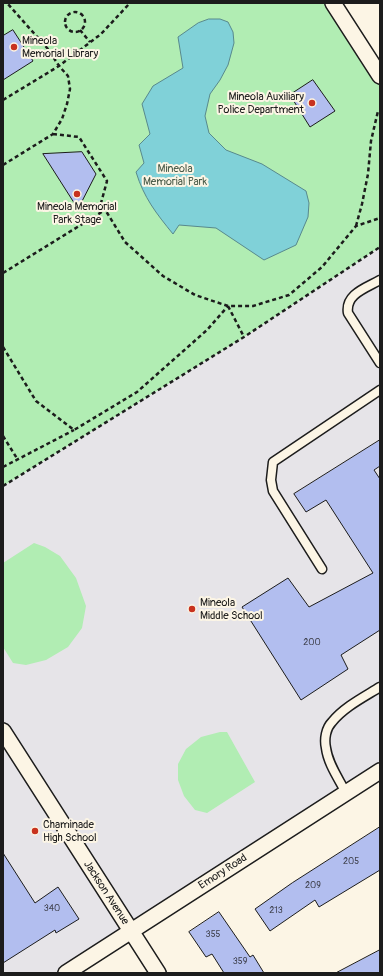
<!DOCTYPE html>
<html>
<head>
<meta charset="utf-8">
<style>
  body { margin:0 }
  #map { position:relative; width:383px; height:976px; overflow:hidden; background:#fcf5e5; font-family:Pangolin,sans-serif }
  canvas { display:block }
  .frame { position:absolute; inset:0; border:4px solid #1c1c1c; pointer-events:none }
</style>
</head>
<body>
<div id="map">
<canvas width="383" height="976"></canvas>
<div class="frame"></div>
</div>
<script>
const context = document.querySelector('canvas').getContext('2d');
context.lineJoin = 'round';
function fill(path, color) {
  context.fillStyle = color;
  context.fill(path, 'evenodd');
}
function strokePath(path, color, width, dash) {
  context.strokeStyle = color;
  context.lineWidth = width;
  context.lineCap = dash ? 'butt' : 'round';
  context.setLineDash(dash || []);
  context.stroke(path);
}
function label(font, color, halo, rows, align = 'center') {
  context.font = font + ' Pangolin,sans-serif';
  context.lineWidth = 4;
  context.setLineDash([]);
  context.textBaseline = 'middle';
  context.strokeStyle = halo;
  context.fillStyle = color;
  for (const [text, x, y, turn = 0] of rows) {
    context.save();
    context.translate(x, y);
    context.rotate((+turn || 0) * Math.PI / 180);
    context.textAlign = isNaN(turn) ? turn : align;
    if (halo) context.strokeText(text, 0, 0);
    context.fillText(text, 0, 0);
    context.restore();
  }
}
const built = new Path2D(`
  M380,247V771L66,973H3V486L244,337Z`);
const green = new Path2D(`
  M3,3H333L380,76V247L244,337L3,486Z
  M34,543L45,547L60,556L76,578L86,606L82,628L68,647L46,660L26,665L13,663L3,647V563Z
  M220,732H227L255,782L207,813L195,810L184,796L178,780V764L186,749L201,737Z`);
const water = new Path2D(`
  M209,19H220L228,22L233,32L234,43L228,65L220,80L210,94L205,116L209,133L226,150L262,164L306,191L309,203L308,217L296,245L264,260L216,228L179,225L173,234C156,213 144,198 136,172L144,163L139,145L150,134L142,104L153,86L183,68L178,37L198,23Z`);
const building = new Path2D(`
  M13,30L33,61L3,80V36Z
  M313,80L335,111L310,127L290,95Z
  M82,152L96,174L78,209L43,154Z
  M380,440V466L374,470L380,479V630L341,655L348,669L301,700L242,607L288,578L309,607L373,573L326,500L306,512L294,494Z
  M380,827V870L319,907L315,900L270,931L255,909L292,883Z
  M3,853L35,903L58,887L79,919L56,933L55,930L3,963Z
  M219,912L250,957L253,955L264,973H224L212,954L206,957L189,932Z
  M380,950V973H336Z`);
const path = new Path2D(`
  M65 22a10 10 0 1 1 20 0a10 10 0 1 1-20 0Z
  M80,30L90,42
  M3,100L59,66L101,34L130,3
  M53,134L79,137L107,181L101,203L125,242L163,276L195,295L228,306H253L289,295L322,267L356,226L380,218
  M3,165L53,134L62,119L67,104L70,89L68,76L59,66L48,49L7,3
  M356,226L362,204L368,174L371,141L378,111
  M3,273L105,210
  M228,306L244,337
  M3,347L36,401L74,430L137,392L207,330L228,306
  M3,436L18,460
  M3,467L74,430
  M3,486L244,337L380,247`);
const service = new Path2D(`
  M380,280C366,288 345,294 348,313L380,363
  M322,569L273,491L271,480L273,462L380,390
  M346,793C339,779 328,764 326,748C324,739 326,728 332,722C344,707 364,697 380,687`);
const minor = new Path2D(`
  M333,3L380,76
  M3,731L158,973
  M66,973L380,771`);
const markers = [
  [14,47,4,"#c8321e"],
  [312,103,4,"#c8321e"],
  [77,194,4,"#c8321e"],
  [192,609,4,"#c8321e"],
  [35,831,4,"#c8321e"]
];
const numberNames = [
  ["200",312,643],
  ["205",351,862],
  ["209",313,886],
  ["340",52,909],
  ["213",276,911],
  ["355",213,935],
  ["359",240,962]
];
const poiNames = [
  ["Mineola",22,41],
  ["Memorial Library",22,54],
  ["Mineola Auxiliary",304,97,"right"],
  ["Police Department",304,110,"right"],
  ["Mineola Memorial",77,207,"center"],
  ["Park Stage",77,220,"center"],
  ["Mineola",200,603],
  ["Middle School",200,616],
  ["Chaminade",43,825],
  ["High School",43,838]
];
const parkNames = [
  ["Mineola",175,169],
  ["Memorial Park",175,182]
];
const streetNames = [
  ["Emory Road",223,872,-33],
  ["Jackson Avenue",106,893,57]
];
fill(built, '#e6e4e8');
fill(green, '#b1edb3');
fill(water, '#80d1d8');
strokePath(water, '#58898d', 1);
fill(building, '#b2beef');
strokePath(building, '#1c1c1c', 1);
strokePath(service, '#1c1c1c', 11);
strokePath(minor, '#1c1c1c', 18);
strokePath(path, '#1c1c1c', 2.5, [4, 3]);
strokePath(service, '#fcf5e5', 8);
strokePath(minor, '#fcf5e5', 15);
for (const [x, y, r, color] of markers) {
  const dot = new Path2D();
  dot.arc(x, y, r, 0, 2 * Math.PI);
  context.fillStyle = color;
  context.fill(dot);
  strokePath(dot, '#fcf5e5', 1.5);
}
label('9px', '#424451', null, numberNames);
label('11px', '#1c1c1c', '#fcf5e5', poiNames, 'left');
label('11px', '#495b49', '#fcf5e5', parkNames);
label('11px', '#1c1c1c', '#fcf5e5', streetNames);
</script>
</body>
</html>
